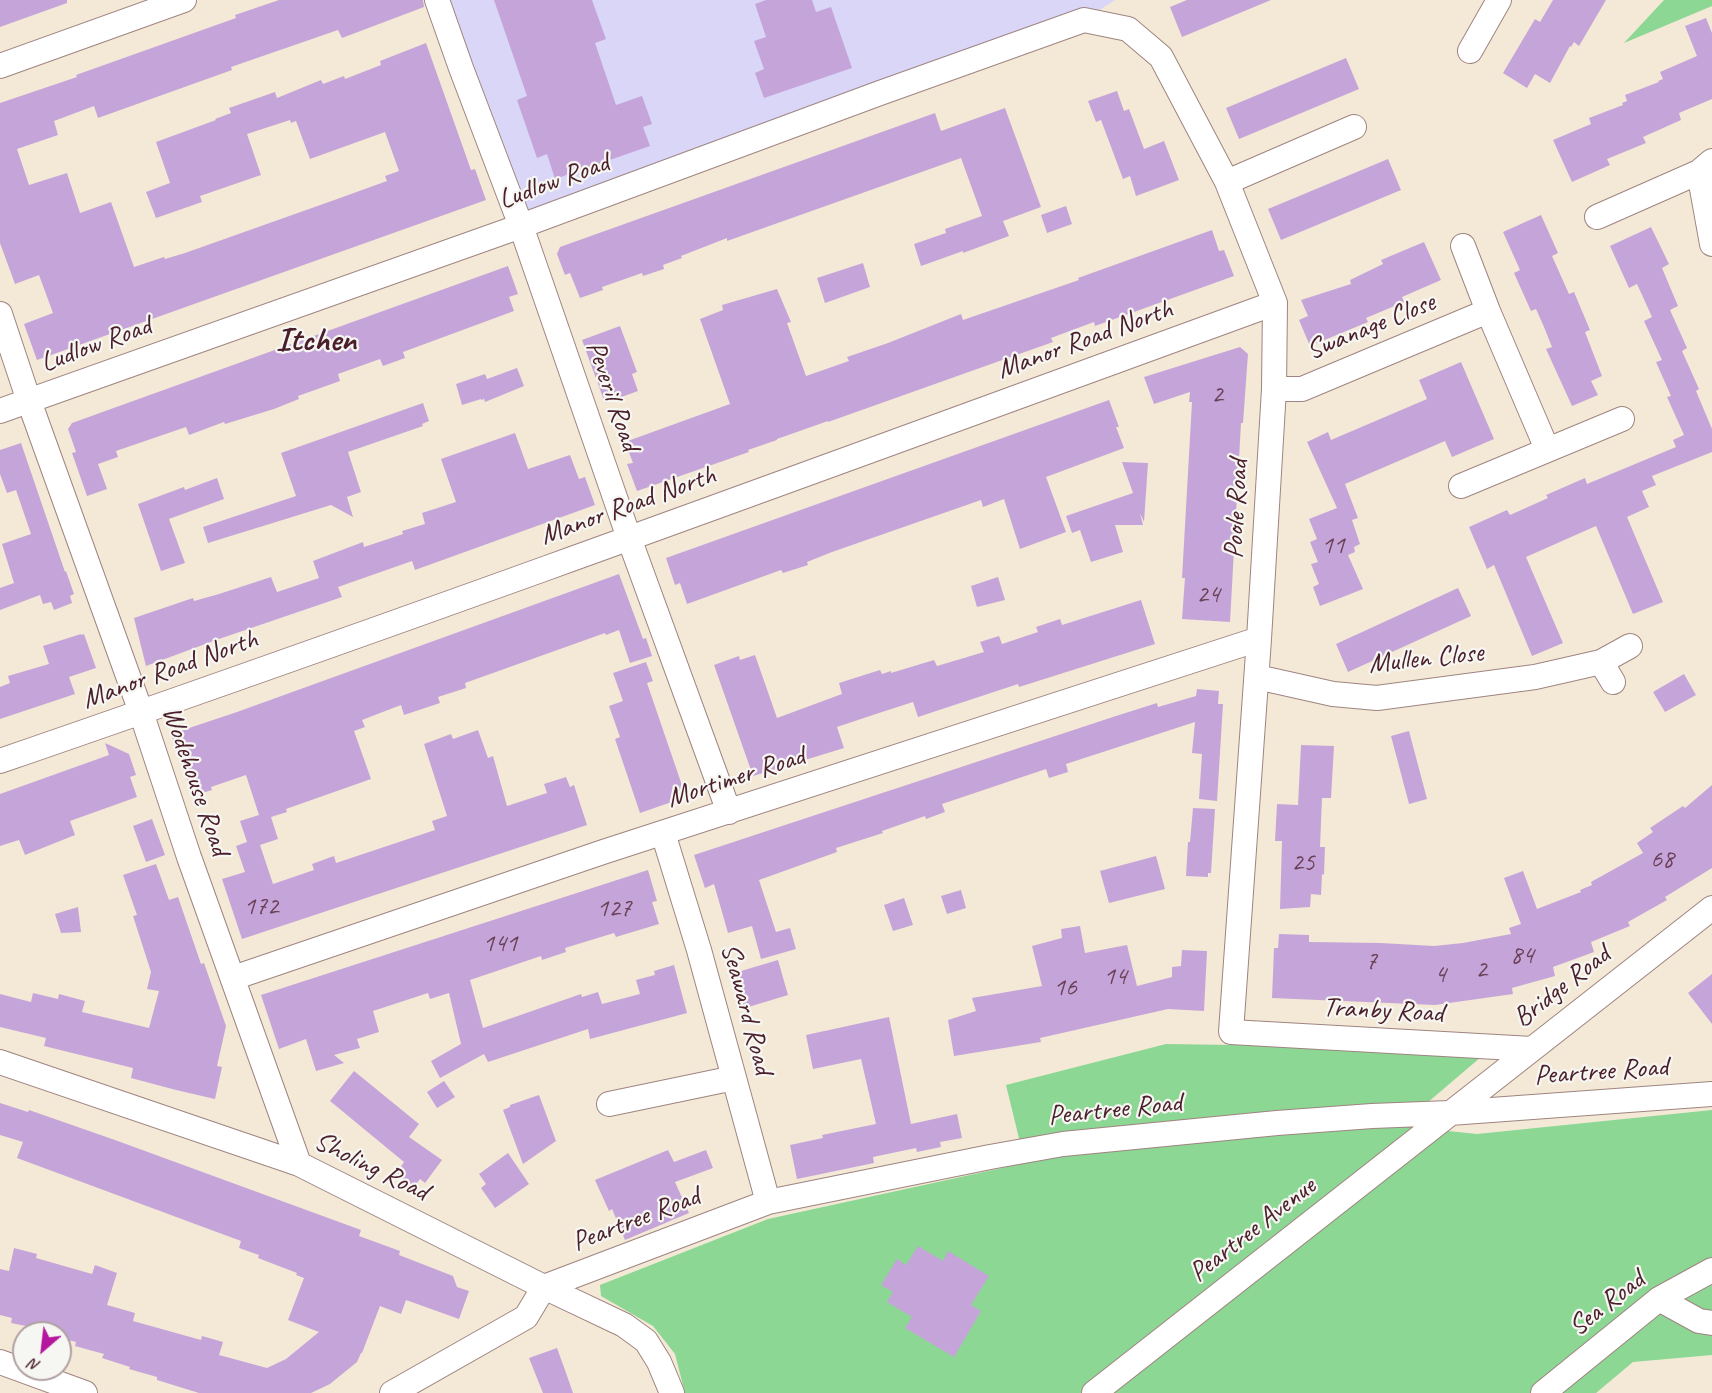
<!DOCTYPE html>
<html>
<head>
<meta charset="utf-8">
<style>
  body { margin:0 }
  #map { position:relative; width:1712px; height:1393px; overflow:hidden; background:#f4e9d6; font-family:Caveat,sans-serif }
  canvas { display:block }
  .north { position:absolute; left:12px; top:1321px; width:60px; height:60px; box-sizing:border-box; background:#f6f6f2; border:2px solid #b1a0a2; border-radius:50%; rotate:208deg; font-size:16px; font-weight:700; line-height:24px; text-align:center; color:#4a1f2b }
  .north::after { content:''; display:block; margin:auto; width:21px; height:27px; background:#b5179e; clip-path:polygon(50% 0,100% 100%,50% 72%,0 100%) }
</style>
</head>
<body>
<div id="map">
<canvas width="1712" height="1393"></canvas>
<div class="north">N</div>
</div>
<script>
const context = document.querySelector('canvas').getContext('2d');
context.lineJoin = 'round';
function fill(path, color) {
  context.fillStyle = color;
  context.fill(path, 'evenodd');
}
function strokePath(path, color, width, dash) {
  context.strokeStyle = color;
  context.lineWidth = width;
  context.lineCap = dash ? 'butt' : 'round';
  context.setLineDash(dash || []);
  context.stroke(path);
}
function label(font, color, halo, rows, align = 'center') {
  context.font = font + ' Caveat,sans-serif';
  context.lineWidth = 4.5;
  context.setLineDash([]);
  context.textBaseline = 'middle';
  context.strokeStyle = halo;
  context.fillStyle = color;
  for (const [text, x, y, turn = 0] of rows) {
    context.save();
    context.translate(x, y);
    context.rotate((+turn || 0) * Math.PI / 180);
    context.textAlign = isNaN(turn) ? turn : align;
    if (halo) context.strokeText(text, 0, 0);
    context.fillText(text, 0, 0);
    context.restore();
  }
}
const built = new Path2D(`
  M437,0H1115L1084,20L521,226Z`);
const green = new Path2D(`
  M1664,0H1712V6L1624,43Z
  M1166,1044L1301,1046L1481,1057L1400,1126L1477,1134L1712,1110V1355L1633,1362L1596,1393H685L675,1354L653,1326L601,1296L600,1285L768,1219L1025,1163L1006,1085Z`);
const building = new Path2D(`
  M0,0H67V3L0,27Z
  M279,0H423L424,7L342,38L338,30L231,67L232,70L98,118L94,106L54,121L58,135L17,149L29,185L67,173L80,213L111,202L134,267L164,257L165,259L185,253L340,198L387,181L385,176L399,171L385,132L310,159L296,121L291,123L290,120L247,134L261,175L200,196L202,202L156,218L146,192L170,183L156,142L216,120L215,119L231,113L229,108L275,92L277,98L321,80L323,84L344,76L345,79L381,65L380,61L426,43L471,170L475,169L486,200L37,360L24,324L53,313L39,275L15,284L0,243V103L77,77L76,75L236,18L235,15Z
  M494,0H592L606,39L595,43L616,105L642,96L652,124L643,127L650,146L555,179L547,154L537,158L517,100L527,96Z
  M766,0H812L816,12L831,7L852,68L764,98L755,73L764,69L754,41L766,37L755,4Z
  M1187,0H1271L1182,37L1170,7Z
  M1553,0H1606L1579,46L1574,42L1571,47L1570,46L1550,83L1535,74L1527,88L1503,73L1535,19L1540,22Z
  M1706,18L1712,33V99L1679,113L1681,120L1643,137L1646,143L1607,159L1610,165L1572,182L1553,140L1591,124L1589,118L1623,105L1622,103L1627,101L1625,95L1659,82L1658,81L1663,79L1660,72L1697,56L1685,26Z
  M1346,58L1359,89L1239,139L1226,108Z
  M1117,91L1124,111L1129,109L1144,149L1164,141L1179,180L1136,196L1130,176L1123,179L1101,120L1096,122L1088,101Z
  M1005,108L1041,207L1003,221L1009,236L963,253V251L921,266L914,244L946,233L945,229L982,216L961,158L727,241V238L681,256L682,258L663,265L664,269L643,276L642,273L602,287L603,290L580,298L570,273L565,275L557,254L560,247L935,113L941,131Z
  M1388,159L1401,190L1281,240L1268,209Z
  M1066,206L1072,224L1047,233L1041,215Z
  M1541,215L1558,253L1552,256L1569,294L1574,292L1590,330L1585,332L1602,376L1591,381L1598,395L1572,406L1546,349L1552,347L1544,327L1536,309L1531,311L1514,273L1520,270L1503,232Z
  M1651,227L1669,264L1662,268L1678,306L1670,310L1687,348L1682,351L1699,389L1696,391L1712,429V452L1652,476L1656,485L1642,491L1649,507L1627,517L1663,602L1633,614L1596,526L1526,557L1563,643L1532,656L1494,565L1487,569L1469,527L1507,510L1510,515L1548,498L1546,495L1585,478L1587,484L1676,447L1673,440L1684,435L1667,397L1671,396L1656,362L1662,360L1644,321L1652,317L1637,284L1629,288L1610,246Z
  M1212,230L1219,251L1224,250L1234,276L1095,326L1094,322L1051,338L1053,342L828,422V421L777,439V440L748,450L749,452L637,491L627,464L633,463L625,442L730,404L700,319L723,310L722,305L777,289L791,322L787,323L806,376L849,361L847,357L888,343L961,314L963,320L1079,280L1078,278Z
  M1424,242L1441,280L1402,297L1404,302L1366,318L1368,322L1310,346L1299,320L1308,316L1301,300L1351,284L1350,280L1383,264L1381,260Z
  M863,263L870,287L825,303L817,278Z
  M508,266L518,294L509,297L514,311L403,352L405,358L383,366L380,359L338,374L340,381L298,396L299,399L274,409L225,424L224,422L189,435L186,427L116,451L118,457L98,464L107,489L87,496L72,453L76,452L68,429L72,423Z
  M620,326L637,372L632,374L638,391L605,403L582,340Z
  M1240,347L1248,354L1243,423H1241L1230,622L1182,619L1185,578H1182L1192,402H1189L1190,392L1154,404L1144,377Z
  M1461,362L1494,439L1452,457L1445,441L1345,484L1358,518L1352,520L1360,544L1354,547L1355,552L1348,555L1363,589L1320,606L1313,587L1319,584L1311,564L1318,562L1310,542L1317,539L1309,519L1337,508L1307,442L1328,432L1331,440L1427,399L1419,380Z
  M517,368L524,386L485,402L484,399L481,400V399L462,405L456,384L485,374L487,379Z
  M1109,400L1119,427H1116L1124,448L1046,477L1066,532L1020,549L1004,499L983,507L981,500L832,552L807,562L808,565L783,573L781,570L687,604L680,583L675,585L666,558Z
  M423,403L429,421L422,424L423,426L348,452L361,492L347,497L353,517L331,505L208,543L203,527L296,496L281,453Z
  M515,433L528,469L570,455L579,479L585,477L595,505L415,570L412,561L338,587L342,597L216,640L146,666L134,618L193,598L194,601L219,594L271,577L277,592L319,578L313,561L363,542L364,547L403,534L402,531L425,524L422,513L456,502L441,459Z
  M21,443L65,572L66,571L74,594L70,596L72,603L54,610L51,602L43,604L40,595L0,610V588L14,583L2,544L31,534L16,490L7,493L0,474V450Z
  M1122,462L1148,463L1144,522L1140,513L1143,525H1115L1123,552L1091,562L1080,530L1072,533L1066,516L1133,493Z
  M217,478L224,499L169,519L185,563L161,571L138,504L184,487L185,490Z
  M619,574L643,639L646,638L652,656L630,663L619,630L606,635L605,633L465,683L466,688L438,697L440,703L404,715L401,705L362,720L365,727L354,731L371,779L286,809L287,812L271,817L278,839L260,845L273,884L314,870L312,864L334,856L336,863L435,830L432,821L447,816L424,744L451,734L453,739L478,730L488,758L493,756L507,806L547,793L544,784L566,777L570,787L574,785L587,825L242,939L222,879L245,872L236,846L247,842L240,821L259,815L246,775L211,787L212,790L193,796L171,734L237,712Z
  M998,577L1005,600L977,607L971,586Z
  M1458,588L1471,616L1348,672L1336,644Z
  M1141,600L1155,644L1019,687L1018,684L918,717L913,702L879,713L837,727L844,748L753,776L714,665L739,656L740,660L755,655L777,718L842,694L839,683L880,670L882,674L891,671V673L934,660L937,666L984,652L980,642L999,636L1002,644L1038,632L1036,627L1060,619L1062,625Z
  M81,634V635L84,634L96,668L69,677L75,694L0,719V687L10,683L8,676L49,664L43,646Z
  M646,662L653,681L647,683L686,797L640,813L615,739L620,737L609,706L623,701L613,673Z
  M1684,674L1696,695L1665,712L1653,692Z
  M1197,689L1219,691L1218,704H1223L1217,801L1199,799L1202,754L1192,753L1195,722L1066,764L1068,772L1049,778L1046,769L942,804L945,812L926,819L925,816L882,831L883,833L836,848L837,852L759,880L776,932L790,928L796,949L761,959L752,926L728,933L714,884L705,888L694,855L1116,716L1157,703L1158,707L1196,696Z
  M1409,731L1427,799L1409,804L1391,736Z
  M105,743L129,754L136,775L130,777L137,797L70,821L75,835L25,855L19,840L0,846V794L109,755Z
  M1301,745L1334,746L1331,798H1322L1320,847H1325L1324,875L1322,874L1321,895L1311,894L1310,907L1280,909L1282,841H1275L1277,804L1298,805Z
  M1712,785V868L1665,897L1667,900L1628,922L1630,926L1591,942L1594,952L1553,967L1555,976L1512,988L1513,994L1435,1005L1272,998L1274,948H1278L1279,934L1309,935V942L1381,943L1434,946L1463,943L1511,934L1509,928L1521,924L1504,878L1523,871L1537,909L1581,892L1580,890L1592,885L1591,882L1643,853L1637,843L1653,832L1650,828L1683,806L1685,808Z
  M1193,808L1215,809L1211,873H1208V877L1186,876L1188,842H1190Z
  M152,819L165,855L146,862L133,826Z
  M1156,856L1165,889L1109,903L1100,871Z
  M156,864L169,900L178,897L201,964L204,963L226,1026L217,1066L222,1067L215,1099L176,1090L131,1078L133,1068L44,1046L46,1038L0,1027V994L31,1002L33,993L58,999L59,994L85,1001L82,1012L149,1028L159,991L147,989L151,972L133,916L137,915L123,875Z
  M648,870L657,901L652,902L659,924L616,937L614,933L565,948L566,952L542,960L541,956L470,980L483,1028L581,994L582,997L598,992L602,1004L640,994L636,980L655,975L654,971L674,965L687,1013L590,1039L588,1029L488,1062L484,1054L440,1078L431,1061L461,1044L449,993L430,999L428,993L373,1011L379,1032L357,1039L360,1048L334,1055L344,1063L316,1071L306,1039L279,1049L261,995Z
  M961,890L966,908L947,914L941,896Z
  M904,898L913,925L893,931L884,905Z
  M78,907L81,932L61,933L55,914Z
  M1080,926L1085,953L1127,945L1137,986L1172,977V967L1181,966L1182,950L1207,951L1204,1011L1168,1009L1040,1038L1041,1042L954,1056L948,1020L976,1011L972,998L1042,986L1032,946L1062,938L1061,929Z
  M778,960L788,995L742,1009L731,974Z
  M1712,974V1024L1688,993Z
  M889,1017L911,1124L957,1114L962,1138L940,1142L941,1147L917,1152L916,1148L873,1157L874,1163L797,1179L790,1145L823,1138L822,1135L876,1124L861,1059L813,1069L806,1035Z
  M354,1071L419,1124L409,1137L442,1160L425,1183L420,1179L414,1187L396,1174L404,1162L330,1101Z
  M444,1081L455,1097L437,1108L427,1092Z
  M539,1095L556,1141L523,1164L503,1110L510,1107V1105Z
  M0,1103L28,1112L29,1110L115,1140L361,1230L359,1236L400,1251L399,1255L453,1276L457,1287L469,1291L459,1319L406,1300L401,1314L380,1306L362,1353H361L357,1362L330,1384L311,1393H199L157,1380V1377L129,1369L130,1367L102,1358L104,1354L75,1346L76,1342L60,1338V1333L11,1323L12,1318L0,1315V1269L9,1271L14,1248L37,1254L36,1258L92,1274L95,1265L117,1273L107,1305L135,1313L133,1321L201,1340L202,1336L223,1342L219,1355L267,1368L286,1359L319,1332L288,1320L304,1278L296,1275L297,1273L258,1258L259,1255L239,1248L241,1241L17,1158L23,1142L0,1135Z
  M668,1150L674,1162L706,1150L713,1168L675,1182L689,1213L625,1240L612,1209L609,1211L595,1180Z
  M508,1153L529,1184L495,1208L481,1188L486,1184L479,1174Z
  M918,1246L943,1261L948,1251L989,1276L971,1305L981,1311L954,1357L905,1328L912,1317L887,1302L893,1292L881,1285L897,1259L906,1265Z
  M557,1348L565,1370L573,1393H543L529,1358Z`);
const minor = new Path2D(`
  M437,0L461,68L521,226L629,538L729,812
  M1470,51L1499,0
  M0,66L184,0
  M1699,172L1712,244
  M1227,182L1354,127
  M1597,217L1699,172L1712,161
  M1463,246L1488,311L1547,449
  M0,314L29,401L141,712L189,857L299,1164
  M1274,389H1302L1488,311
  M0,411L521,226L880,93L1084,20L1128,29L1161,57L1227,182L1275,303L1274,389L1259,639L1231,1032L1532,1049
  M1461,486L1622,419
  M1601,662L1613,682
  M1257,677L1333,694L1377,698L1535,677L1601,662L1630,646
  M0,761C427,614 850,458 1275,303
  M663,833L699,950L768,1202
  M233,978L603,852L1259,639
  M0,1062L299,1164L544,1287L624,1325L646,1341L659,1362L672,1393
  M609,1104L734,1078
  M1659,1299L1699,1321L1712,1323
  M0,1362L85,1393
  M392,1393L526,1317L544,1287L768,1202L990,1157L1063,1144L1277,1123L1372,1116L1450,1113L1712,1094
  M1094,1393L1712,908
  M1543,1393L1659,1299L1712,1270`);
const numberNames = [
  ["2",1217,395],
  ["11",1333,546],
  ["24",1208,595],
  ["68",1662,860],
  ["25",1303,863],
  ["172",261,907],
  ["127",614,909],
  ["141",500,944],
  ["84",1522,956],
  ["7",1371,962],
  ["2",1481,970],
  ["4",1440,975],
  ["14",1115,977],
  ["16",1065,988]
];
const streetNames = [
  ["Ludlow Road",554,182,-20],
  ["Swanage Close",1371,327,-22],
  ["Manor Road North",1085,340,-20],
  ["Ludlow Road",96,345,-20],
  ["Peveril Road",612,396,71],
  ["Manor Road North",628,506,-20],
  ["Poole Road",1237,509,-87],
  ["Mullen Close",1426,659,-6],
  ["Manor Road North",170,670,-20],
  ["Mortimer Road",736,778,-18],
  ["Wodehouse Road",195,781,71],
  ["Bridge Road",1562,987,-38],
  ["Seaward Road",746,1009,75],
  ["Tranby Road",1383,1011,3],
  ["Peartree Road",1601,1072,-4],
  ["Peartree Road",1115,1110,-6],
  ["Sholing Road",371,1167,26],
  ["Peartree Road",636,1220,-21],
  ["Peartree Avenue",1253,1230,-38],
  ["Sea Road",1607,1304,-38]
];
const districtNames = [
  ["Itchen",316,341]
];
fill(built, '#d9d6f7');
fill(green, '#8cd794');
fill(building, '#c5a5d9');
strokePath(minor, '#9f8480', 26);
strokePath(minor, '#fff', 24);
label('26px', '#694056', null, numberNames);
label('28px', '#4a1f2b', '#f6f6f2', streetNames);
label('bold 34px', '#4a1f2b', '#f6f6f2', districtNames);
</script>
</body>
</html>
